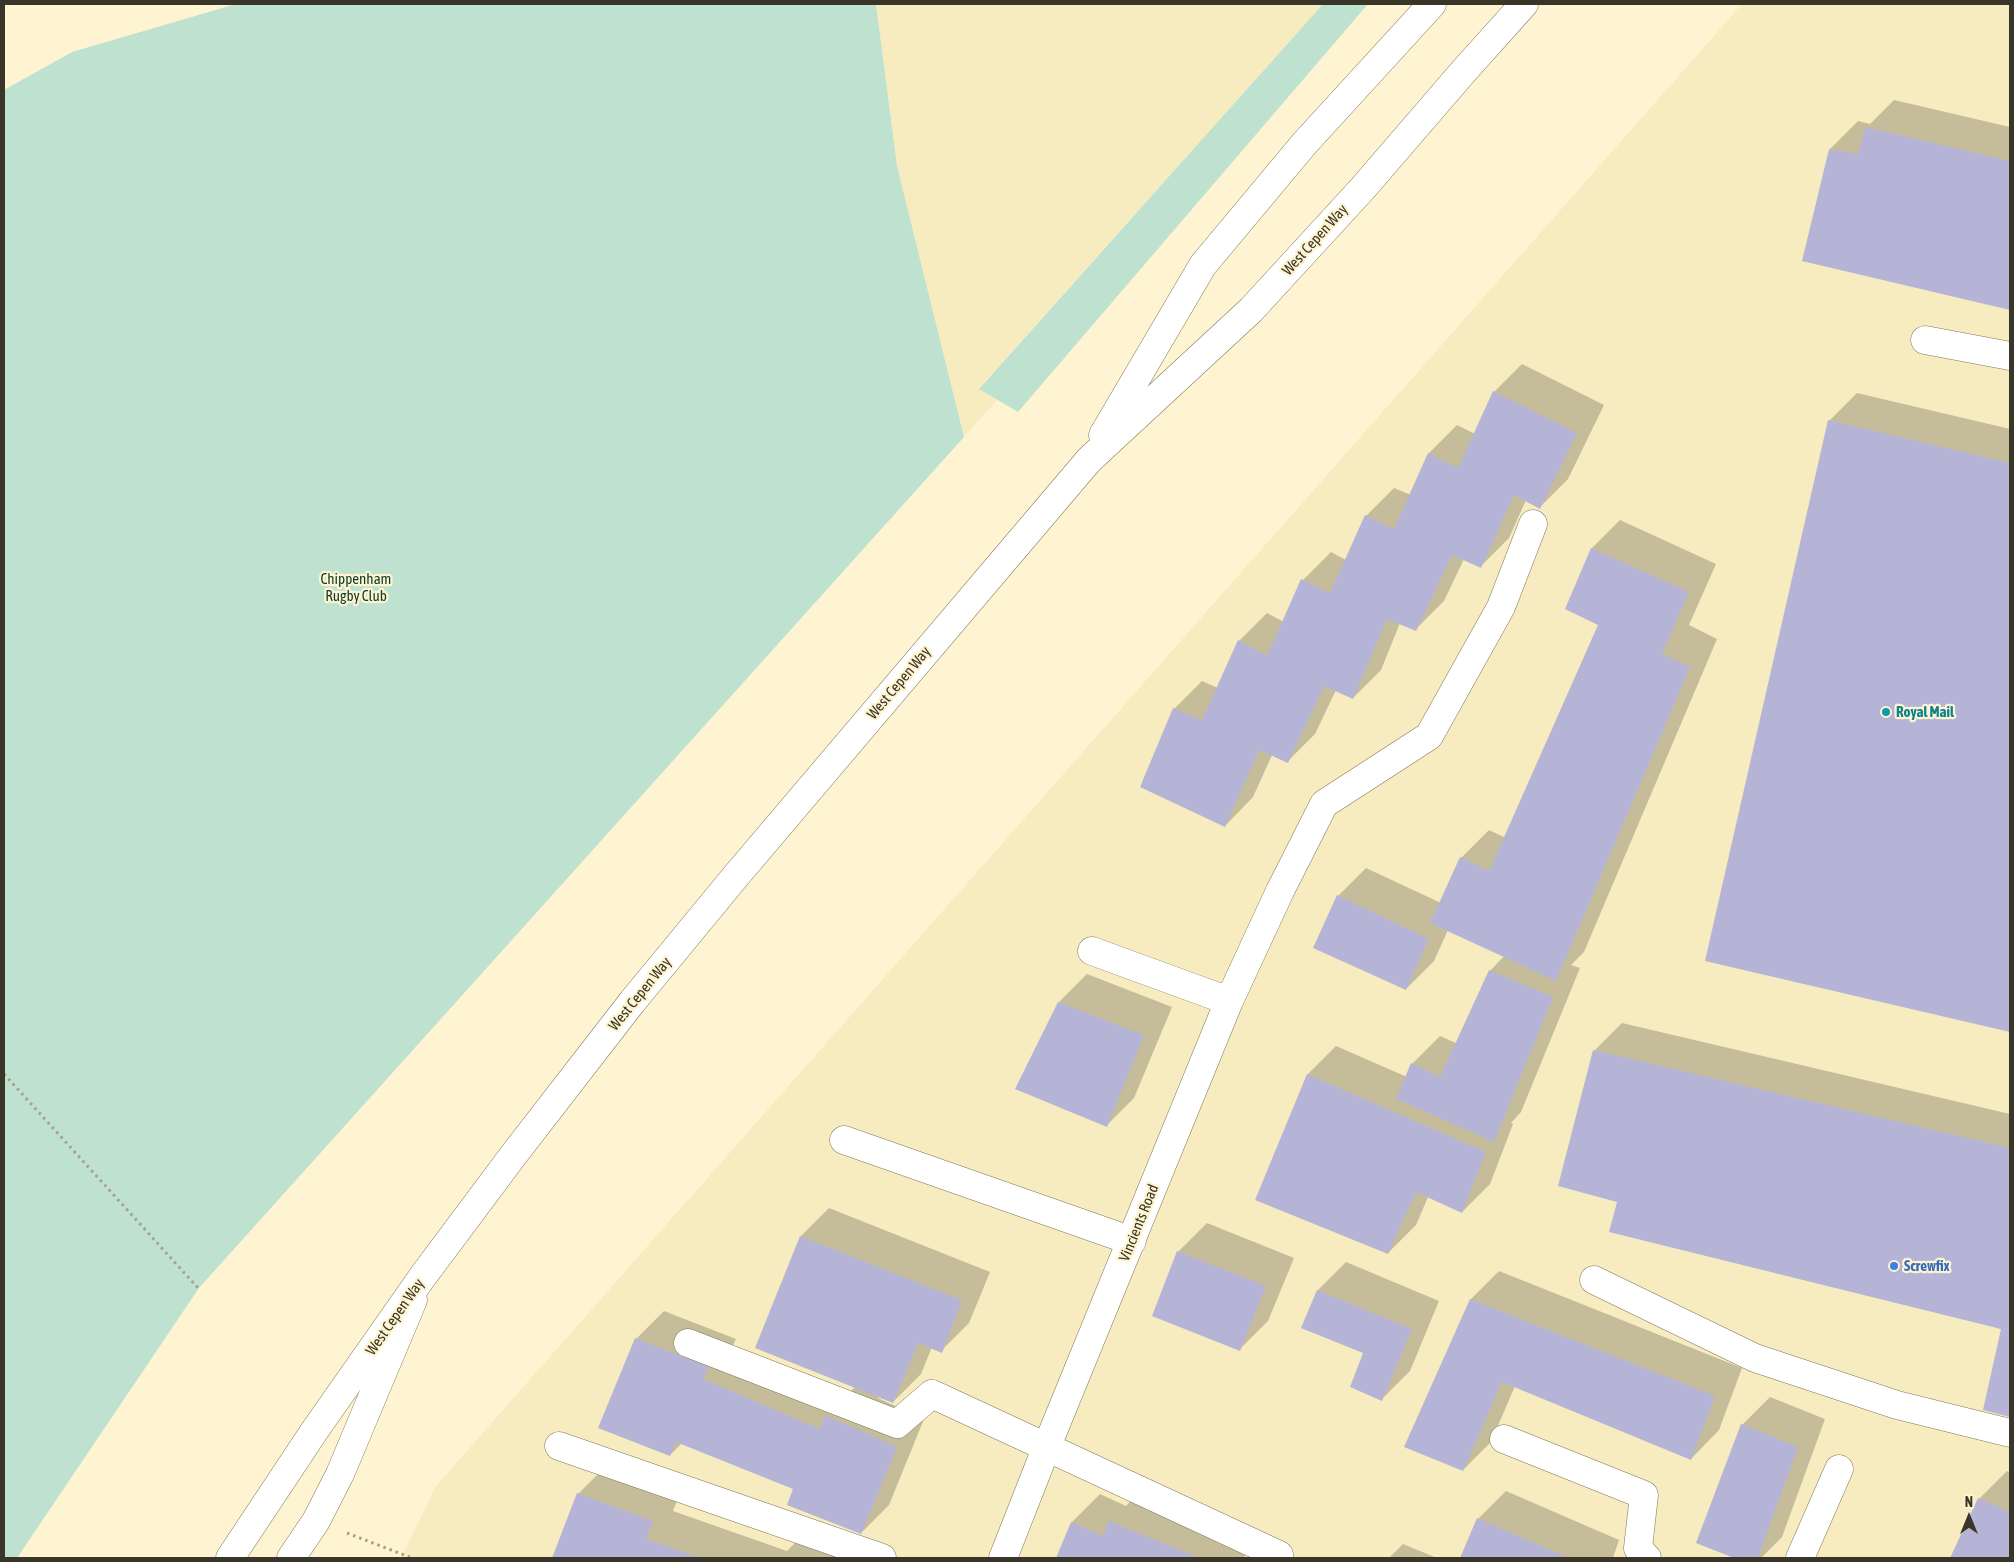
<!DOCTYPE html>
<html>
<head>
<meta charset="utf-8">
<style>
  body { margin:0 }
  #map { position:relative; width:2014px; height:1562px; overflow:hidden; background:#fef4d1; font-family:"Asap Condensed",sans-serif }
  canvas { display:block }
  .frame { position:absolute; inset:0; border:5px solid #393528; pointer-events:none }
  .north { position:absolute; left:1944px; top:1492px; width:50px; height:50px; -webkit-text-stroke:4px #fef4d1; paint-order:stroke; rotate:0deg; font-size:14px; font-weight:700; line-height:20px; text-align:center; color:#393528 }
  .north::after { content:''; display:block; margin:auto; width:18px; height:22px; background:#393528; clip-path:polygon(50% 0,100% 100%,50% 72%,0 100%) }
</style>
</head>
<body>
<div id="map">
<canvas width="2014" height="1562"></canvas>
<div class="frame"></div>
<div class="north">N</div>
</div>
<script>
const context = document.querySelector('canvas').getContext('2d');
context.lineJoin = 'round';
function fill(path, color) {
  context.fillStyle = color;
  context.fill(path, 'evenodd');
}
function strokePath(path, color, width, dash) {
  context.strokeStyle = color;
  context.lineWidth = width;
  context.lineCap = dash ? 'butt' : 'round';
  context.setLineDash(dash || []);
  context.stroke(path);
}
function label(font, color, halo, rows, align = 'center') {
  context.font = font + ' "Asap Condensed",sans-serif';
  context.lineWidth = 4.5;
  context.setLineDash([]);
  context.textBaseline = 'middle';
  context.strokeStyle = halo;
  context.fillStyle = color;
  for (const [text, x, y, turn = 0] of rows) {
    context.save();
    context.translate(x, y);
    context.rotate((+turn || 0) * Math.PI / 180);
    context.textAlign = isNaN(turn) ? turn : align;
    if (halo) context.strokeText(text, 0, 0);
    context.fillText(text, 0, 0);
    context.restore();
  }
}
const built = new Path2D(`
  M876,4H1323L979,388L997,400L964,437L897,166Z
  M1742,4H2010V1558H401L436,1486Z`);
const green = new Path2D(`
  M236,4H876L897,166L964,437L199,1288L17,1558H4V90L72,52Z
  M1323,4H1368L1018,412L979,389Z`);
const shadow = new Path2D(`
  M1894,100L2010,127V309L1804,261L1830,149L1858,121L1870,124Z
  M1522,364L1604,405L1568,479L1540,507L1526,500L1509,538L1481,566L1464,559L1444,601L1416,629L1400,623L1381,670L1353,698L1336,690L1315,734L1287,762L1272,755L1253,797L1225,826L1174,709L1202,681L1218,688L1239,641L1267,613L1284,622L1303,580L1331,552L1346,560L1366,516L1394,488L1411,495L1429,453L1457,425L1475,434L1494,392Z
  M1857,393L2010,429V1030L1706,960L1829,421Z
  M1620,520L1716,564L1689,625L1717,639L1584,952L1571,965L1580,968L1521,1112L1511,1123L1513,1124L1490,1184L1462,1212L1428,1197L1416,1225L1388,1253L1257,1199L1308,1074L1336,1046L1407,1077L1412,1064L1440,1036L1456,1043L1490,971L1504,956L1448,930L1434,961L1406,989L1338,896L1366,868L1441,903L1461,858L1489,830L1506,838L1600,625L1566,608L1592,548Z
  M1087,974L1172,1007L1134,1098L1106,1126L1059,1002Z
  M1622,1023L2010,1114V1416L1984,1409L2002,1329L1619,1201L1594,1051Z
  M829,1208L990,1272L969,1323L941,1351L932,1347L921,1374L893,1402L879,1396L878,1398L924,1419L889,1505L861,1533L795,1488L682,1443L670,1455L636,1339L664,1311L736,1339L730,1351L843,1399L855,1387L757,1348L801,1236Z
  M1207,1223L1294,1258L1268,1321L1240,1349L1153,1315L1179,1251Z
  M1346,1262L1439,1301L1410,1371L1382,1399L1365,1353L1303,1328L1318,1290Z
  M1499,1271L1742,1368L1719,1430L1691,1459L1515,1386L1491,1442L1463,1470L1471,1299Z
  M1770,1397L1825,1419L1782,1537L1761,1558H1737L1697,1543L1742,1425Z
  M606,1466L680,1493L673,1511L787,1551L801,1537L857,1558H554L578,1494Z
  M2007,1471L2010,1472V1558H1952L1979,1499Z
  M1506,1491L1619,1540L1613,1558H1462L1478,1519Z
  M1138,1493L1251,1541L1244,1558H1057L1072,1522L1100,1494L1126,1506Z
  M1403,1544L1437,1558H1389Z`);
const building = new Path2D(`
  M1865,127L2010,161V310L1802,261L1829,149L1858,154Z
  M1493,391L1577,433L1540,509L1514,495L1481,568L1452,555L1416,631L1387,619L1353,699L1324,686L1288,763L1259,750L1225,827L1140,787L1173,708L1202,720L1238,640L1267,656L1301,579L1330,593L1365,515L1394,529L1428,453L1458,468Z
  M1828,420L2010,463V1032L1705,961Z
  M1591,548L1689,592L1662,654L1690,667L1556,981L1430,923L1460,857L1489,871L1598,625L1565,609Z
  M1337,895L1429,939L1406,990L1313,948Z
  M1489,970L1553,997L1494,1142L1396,1099L1411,1063L1440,1077Z
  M1058,1002L1144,1035L1107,1127L1015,1089Z
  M1593,1050L2010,1148V1417L1983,1410L2001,1329L1609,1232L1617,1202L1558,1186Z
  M1307,1074L1486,1152L1462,1213L1416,1192L1388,1254L1255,1200Z
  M800,1236L962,1300L942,1353L918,1343L893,1403L755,1348Z
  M1177,1251L1266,1286L1240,1351L1152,1316Z
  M1317,1290L1412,1329L1382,1401L1350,1387L1363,1353L1301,1328Z
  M1470,1299L1715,1396L1691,1460L1502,1382L1463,1471L1404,1447Z
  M635,1338L709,1367L703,1379L820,1429L825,1415L897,1447L861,1534L787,1505L793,1489L676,1442L670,1456L598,1428Z
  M1741,1424L1798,1447L1758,1558H1734L1696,1543Z
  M577,1493L653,1521L646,1539L700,1558H552Z
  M1978,1498L2010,1512V1558H1950Z
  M1477,1518L1569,1558H1460Z
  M1109,1521L1199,1558H1056L1071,1522L1103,1536Z`);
const path = new Path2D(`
  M4,1074L199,1289
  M347,1533L412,1558`);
const minor = new Path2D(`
  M1925,340L2010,356
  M1092,951L1229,1001
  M844,1140L1132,1241
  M1594,1280L1755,1358L1897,1405L2010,1433
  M688,1343L897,1424L932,1394L1279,1555
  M1504,1439L1644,1495L1638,1548L1647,1558
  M559,1446L882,1558
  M291,1558L316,1521L340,1474L413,1300
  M1003,1558L1047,1446L1229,1001L1280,891L1324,804L1429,736L1501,607L1533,524
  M1800,1558L1839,1469`);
const highway = new Path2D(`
  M1103,435L1203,265L1304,144L1432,4
  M230,1558L315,1430L423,1276L515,1153L632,1002L735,877L1089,460L1251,310L1363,188L1463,72L1524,4`);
const markers = [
  [1886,712,5,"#0f9aa8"],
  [1894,1266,5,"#3f7fe0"]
];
const streetNames = [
  ["West Cepen Way",1315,240,-48],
  ["West Cepen Way",899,683,-50],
  ["West Cepen Way",640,994,-51],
  ["Vincients Road",1139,1223,-68],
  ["West Cepen Way",395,1317,-55]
];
const parkNames = [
  ["Chippenham",356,579],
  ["Rugby Club",356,596]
];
const cultureNames = [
  ["Royal Mail",1896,712]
];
const shopNames = [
  ["Screwfix",1904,1266]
];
fill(built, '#f7ebc0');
fill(green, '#bfe1d0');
fill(shadow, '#0003');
fill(building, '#b6b4d6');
strokePath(minor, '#817859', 29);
strokePath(highway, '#817859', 29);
strokePath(path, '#a8a087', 3, [2.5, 4]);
strokePath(minor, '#fff', 28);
strokePath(highway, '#fff', 28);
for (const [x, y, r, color] of markers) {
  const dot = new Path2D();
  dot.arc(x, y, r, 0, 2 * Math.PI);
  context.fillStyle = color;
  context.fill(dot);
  strokePath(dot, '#fef4d1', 2);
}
label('15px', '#393528', '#fef4d1', streetNames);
label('15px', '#0c3c2b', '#fef4d1', parkNames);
label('bold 15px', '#0d838f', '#fef4d1', cultureNames, 'left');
label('bold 15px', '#366cbe', '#fef4d1', shopNames, 'left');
</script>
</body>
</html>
